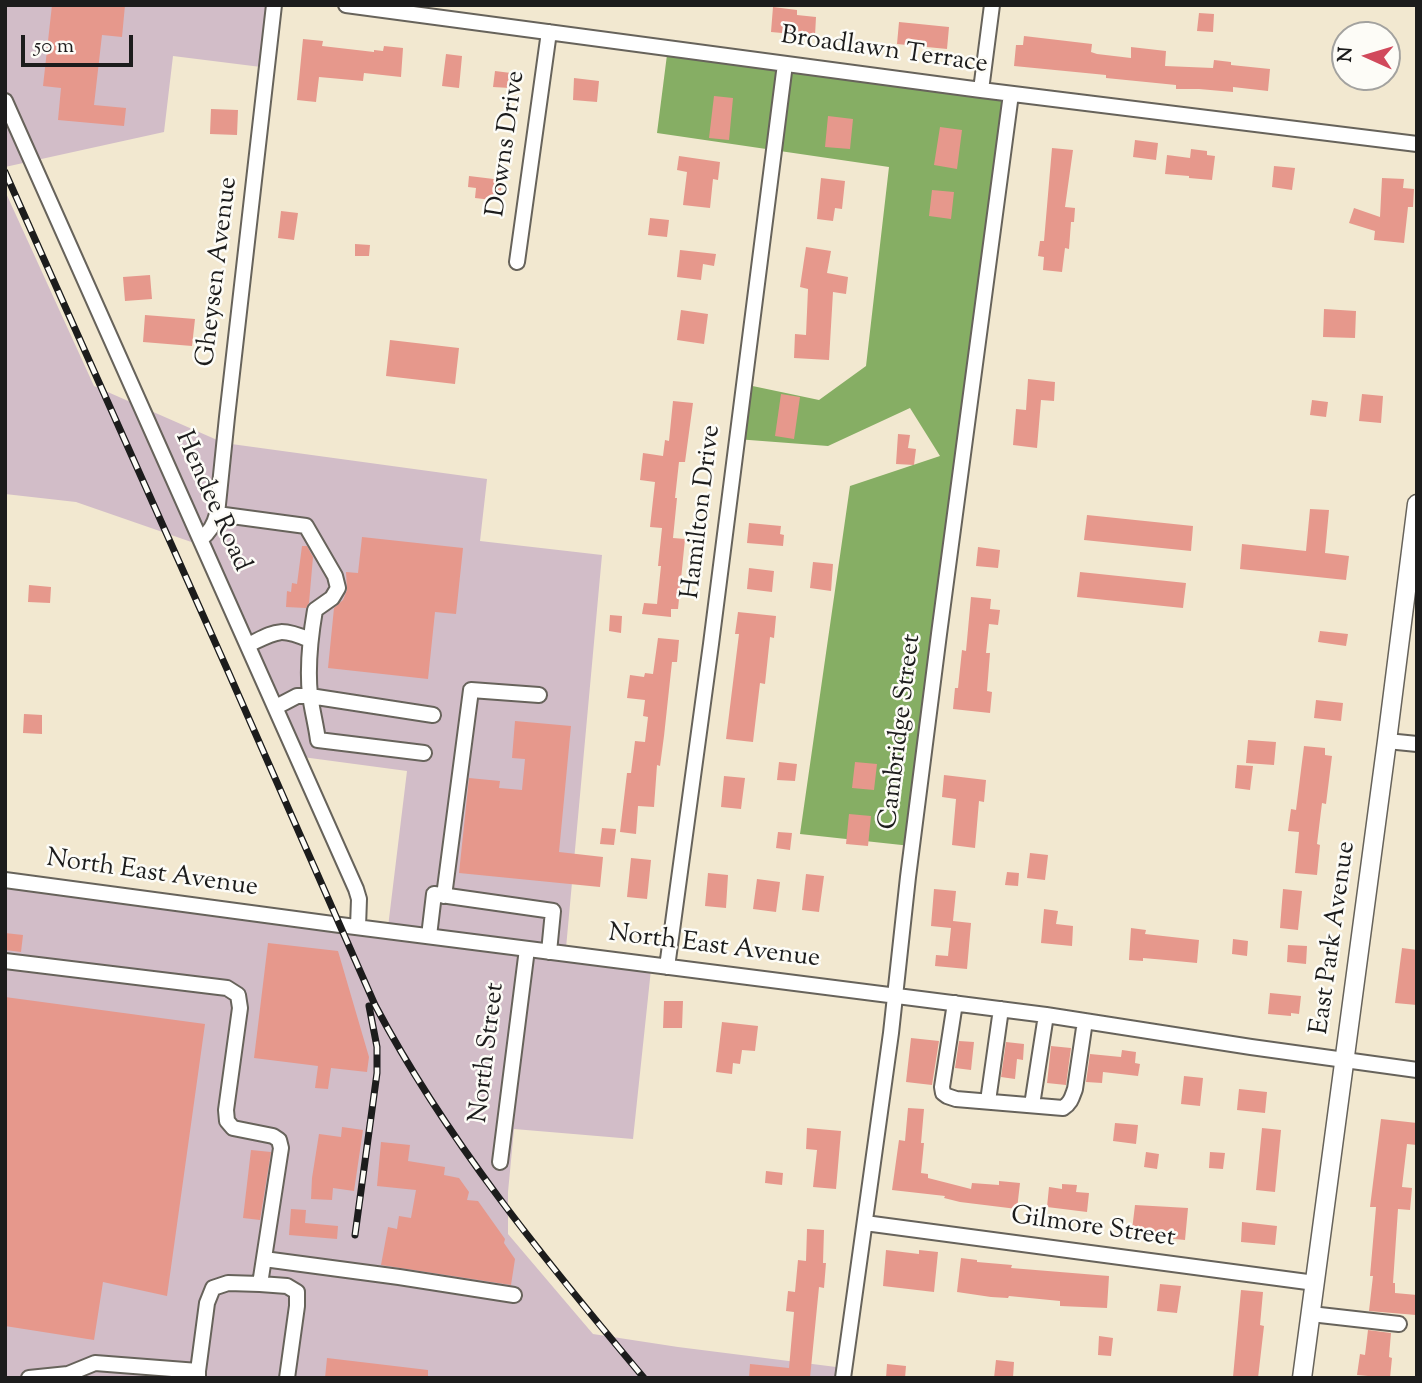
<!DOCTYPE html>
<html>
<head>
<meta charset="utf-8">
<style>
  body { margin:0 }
  #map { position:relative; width:1422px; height:1383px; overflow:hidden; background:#f2e8d0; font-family:"Sorts Mill Goudy",serif }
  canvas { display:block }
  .frame { position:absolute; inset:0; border:7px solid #1c1c1c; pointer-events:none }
  .north { position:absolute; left:1331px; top:21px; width:70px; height:70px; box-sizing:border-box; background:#fdfcf7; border:2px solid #a3a29f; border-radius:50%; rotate:274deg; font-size:19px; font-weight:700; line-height:28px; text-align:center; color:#1c1c1c }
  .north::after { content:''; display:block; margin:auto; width:24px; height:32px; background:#d1495b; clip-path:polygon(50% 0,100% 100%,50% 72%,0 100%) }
  .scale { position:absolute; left:21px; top:35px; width:112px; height:32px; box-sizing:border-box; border:4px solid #1c1c1c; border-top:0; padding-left:9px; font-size:21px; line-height:24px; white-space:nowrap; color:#1c1c1c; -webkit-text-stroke:5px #fdfcf7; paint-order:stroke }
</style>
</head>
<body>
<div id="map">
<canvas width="1422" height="1383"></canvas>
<div class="frame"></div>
<div class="north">N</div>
<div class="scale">50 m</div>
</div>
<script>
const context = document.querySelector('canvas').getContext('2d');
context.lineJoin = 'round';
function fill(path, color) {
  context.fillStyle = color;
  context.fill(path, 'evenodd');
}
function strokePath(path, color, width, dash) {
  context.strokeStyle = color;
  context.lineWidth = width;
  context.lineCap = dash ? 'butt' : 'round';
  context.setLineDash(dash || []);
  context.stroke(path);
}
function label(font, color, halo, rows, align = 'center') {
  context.font = font + ' "Sorts Mill Goudy",serif';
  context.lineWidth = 5;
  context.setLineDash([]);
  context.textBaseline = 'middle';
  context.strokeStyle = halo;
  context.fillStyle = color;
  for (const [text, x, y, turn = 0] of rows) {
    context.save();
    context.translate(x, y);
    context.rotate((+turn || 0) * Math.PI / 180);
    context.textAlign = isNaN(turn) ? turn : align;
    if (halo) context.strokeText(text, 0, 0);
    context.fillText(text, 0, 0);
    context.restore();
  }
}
const industrial = new Path2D(`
  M5,5H267L261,67L173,56L164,132L5,167Z
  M5,191L94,386L224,443L487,479L480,541L602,555L566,948L652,960L633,1139L514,1129L508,1192V1234L593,1334L678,1347L844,1368L843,1378H5V878L388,927L407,771L295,756L200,545L76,502L5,494Z`);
const forest = new Path2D(`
  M668,47L1009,88L911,846L800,834L850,486L940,456L910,408L828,446L736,439L743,384L819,400L866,366L889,167L657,133Z`);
const building = new Path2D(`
  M52,5H125L122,37L102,35L94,105L126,108L124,126L58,120L61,88L43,86Z
  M773,7L797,10V15L816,17L815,36L771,32Z
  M1199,13L1214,14L1213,32L1197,31Z
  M899,22L949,27L947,49L897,44Z
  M1024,36L1092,44L1091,52L1097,54L1131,58V47L1166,51L1165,66L1213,68L1214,60L1231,62V65L1270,69L1268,91L1233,87V92L1199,89H1176V85L1106,78V75L1014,66L1016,45H1023Z
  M303,39L323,41L322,46L374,52V50L383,51L384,46L403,48L401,77L364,73L363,81L319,77L316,102L297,100Z
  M446,54L462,56L459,88L442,86Z
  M495,71L511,73L510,88L493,87Z
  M574,78L599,81L597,102L573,100Z
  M714,96L733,98L729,140L709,138Z
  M211,109L238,110L237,135L210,134Z
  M828,116L853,119L850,149L825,147Z
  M940,127L962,130L957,169L934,165Z
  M1135,140L1158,143L1156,160L1133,157Z
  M1052,148L1073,150L1065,207L1075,208L1074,222H1071L1069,249L1065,248L1062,272L1043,270L1044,257L1038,256L1040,241H1044Z
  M1191,149L1207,151V155L1215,156L1212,180L1189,178V176L1165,174L1167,155L1190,158Z
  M679,156L720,162L718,180L713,179L710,208L683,205L687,172L677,170Z
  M1274,166L1295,168L1292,190L1272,187Z
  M469,176L502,180L500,201L475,198L476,188L468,187Z
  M821,178L845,181L842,209L835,208L833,221L817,219Z
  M1382,178L1404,179L1403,188L1414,189L1413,207H1408L1404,243L1374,240L1375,231L1349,223L1354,208L1380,217Z
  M932,190L954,192L951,219L929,216Z
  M281,211L298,213L294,240L278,238Z
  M650,218L669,220L667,237L648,235Z
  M355,244L370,245L369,256H355Z
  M806,247L831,251L827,273L848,277L846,294L833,292L829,360L794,358L795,334L806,335L808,289L800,287Z
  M680,250L716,254L714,266L703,264L701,280L677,277Z
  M150,275L152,299L125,301L123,277Z
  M1324,309L1356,311L1355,338L1323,337Z
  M681,310L708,314L704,344L677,340Z
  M145,315L195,319L192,346L143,342Z
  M390,340L459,348L455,384L386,376Z
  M1028,379L1055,382L1054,401L1041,400L1037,448L1013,445L1016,409L1026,410Z
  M781,394L800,397L794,439L775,436Z
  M1362,394L1383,396L1381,423L1359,421Z
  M1312,400L1328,402L1326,417L1310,415Z
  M673,401L693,403L685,462H679L675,498H677L673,538L685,539L678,609H671V617L642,614L644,603L657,604L661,566H658L662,528L650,527L655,482L640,480L643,453L663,456L665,440L669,441Z
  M898,434L910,435L908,448L916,449L914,465L896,464Z
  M1310,509L1329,510L1325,553L1349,556L1346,580L1240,569L1242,544L1306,551Z
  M1087,515L1193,526L1191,551L1084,540Z
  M749,523L781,526L780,534L784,535L783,546L747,543Z
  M362,537L463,548L456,614L435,612L428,679L328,668L334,608L343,600L347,590L346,572L358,573Z
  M302,546H307L313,557L309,603L306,608L286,607L287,591L291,592L292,583L297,584Z
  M978,547L1000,550L998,568L976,566Z
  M813,562L833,564L831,591L810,588Z
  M749,568L774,571L772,592L747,589Z
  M1080,572L1186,583L1183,608L1077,597Z
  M29,585L51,587L50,603L28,602Z
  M971,597L991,599L990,609L1000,610L998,625L989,624L986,653H990L987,691L992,692L990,713L953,709L955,688H958L962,650L966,651Z
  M738,612L776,616L774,638L770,637L765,684L760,683L753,742L726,739L739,634H735Z
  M610,615L622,616L621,633L609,631Z
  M1320,631L1348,634L1346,646L1318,642Z
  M658,638L679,640L677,662H672L664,736L660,766L657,765L654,807L638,806L636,834L620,832L627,773H631L635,741L645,742L648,717L643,716L645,700L627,698L630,675L644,677L645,673L653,674Z
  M1316,700L1343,703L1341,721L1314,718Z
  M24,714L42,715V734L23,733Z
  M515,721L571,726L559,852L603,857L600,887L459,873L469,778L500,781L499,788L522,790L525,759L512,758Z
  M1248,740L1276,742L1274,765L1246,763Z
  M1304,746L1325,748V755L1332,756L1326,804L1322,803L1317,844L1320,845L1317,875L1295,873L1299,832L1288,831L1291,809L1296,810Z
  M779,762L797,764L795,781L777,780Z
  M855,762L877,764L874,790L852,788Z
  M1237,765L1253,766L1250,790L1235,788Z
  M944,775L986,780L984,802L979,801L975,848L952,845L956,799L942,797Z
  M724,776L745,778L741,809L721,807Z
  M849,814L871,816L868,846L846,844Z
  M602,828L616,829L614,845L600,844Z
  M778,832L792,833L790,850L776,848Z
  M1030,853L1048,855L1045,880L1027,878Z
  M631,858L651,860L647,899L627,897Z
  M1007,872L1019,873L1018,886L1005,885Z
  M708,873L728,875L726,908L705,906Z
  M806,874L824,876L819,912L802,910Z
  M757,879L780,882L776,912L753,909Z
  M934,889L956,891L953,921L971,923L967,969L935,966L936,955L948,956L951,928L931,926Z
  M1283,889L1302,891L1298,930L1280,928Z
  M1044,909L1058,911L1056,924L1073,926L1072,946L1041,943Z
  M1131,928L1146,930L1145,934L1199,940L1197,963L1166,960L1143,958V961L1129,960Z
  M5,933L23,935L21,952L5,950Z
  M1233,939L1248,941L1247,956L1232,954Z
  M268,943L338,951L369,1057L367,1072L331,1068L328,1089L315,1088L318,1066L254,1058Z
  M1288,945L1307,946L1306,964L1287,962Z
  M1402,948L1417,950V1005L1395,1003Z
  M1270,993L1301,996L1299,1014L1291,1013V1016L1268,1014Z
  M5,997L205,1024L167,1296L103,1282L94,1340L5,1326Z
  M664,1001H683L682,1028H663Z
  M722,1022L758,1026L755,1051L742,1050L740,1064L733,1063L732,1074L716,1072Z
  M911,1038L939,1041L932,1085L906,1082Z
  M959,1041L974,1042L971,1070L955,1068Z
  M1006,1042L1024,1044L1023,1060L1017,1059L1015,1079L1001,1077Z
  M1051,1046L1071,1048L1066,1085L1047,1083Z
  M1122,1050L1136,1052L1135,1063L1140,1064L1138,1076L1103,1072L1102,1083L1086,1082L1090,1054L1121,1057Z
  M1184,1076L1203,1078L1200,1106L1181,1104Z
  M1239,1089L1267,1092L1265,1113L1237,1110Z
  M908,1108L924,1109L921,1143H924L921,1173L928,1174V1178L971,1189L972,1183L999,1185V1181L1020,1183L1017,1209L960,1202L944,1198L945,1196L892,1190L899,1140L905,1141Z
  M1381,1119L1417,1123V1145L1407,1144L1402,1187L1412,1188L1410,1210L1398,1209L1393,1283H1395V1293L1417,1295L1416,1315L1369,1311L1373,1276H1370L1376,1207H1370Z
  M1115,1123L1138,1125L1136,1144L1113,1141Z
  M342,1127L363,1130L354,1191L333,1188L332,1200L311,1199L312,1178L319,1134L341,1137Z
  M807,1128L841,1131L836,1189L813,1187L817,1150L806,1149Z
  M1262,1128L1281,1130L1275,1192L1256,1190Z
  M381,1142L410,1145L408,1161L445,1167L444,1175L459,1178L469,1192L467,1200L478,1201L505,1239L504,1243L515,1259L511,1285L381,1265L388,1227L397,1229L399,1216L411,1218L416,1190L377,1186Z
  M251,1150L271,1152L260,1220L243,1218Z
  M1146,1152L1159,1154L1157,1169L1144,1167Z
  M1210,1152L1225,1153L1223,1169L1209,1168Z
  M766,1171L783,1173L782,1185L765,1183Z
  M1062,1184L1077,1185L1076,1192L1089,1193L1087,1212L1047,1207L1049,1187L1062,1189Z
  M1135,1205L1188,1208L1185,1240L1164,1238L1165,1234L1132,1230Z
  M291,1209L306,1210L305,1223L338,1226L337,1239L289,1235Z
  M1242,1222L1277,1226L1275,1245L1241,1242Z
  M807,1229L824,1230L823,1263H826L824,1288L819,1287L810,1378H749L750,1364L789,1368L794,1312L786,1311L788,1291L795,1292L798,1260L806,1261Z
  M886,1250L919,1254V1250L938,1252L934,1292L883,1286Z
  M961,1258L977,1260V1262L1012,1265L1011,1268L1109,1276L1107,1308L1060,1306V1301L1009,1296L1008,1298L991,1297L957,1292Z
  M1160,1284L1181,1286L1177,1313L1157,1311Z
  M1241,1290L1263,1292L1260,1325L1264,1326L1258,1378L1233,1377Z
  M1368,1330L1391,1333L1389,1357L1392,1358L1390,1378L1357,1375L1360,1354L1365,1355Z
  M1099,1336L1113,1338L1111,1356L1098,1355Z
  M327,1358L428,1370V1378H325Z
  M996,1360L1014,1362L1013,1378H994Z
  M887,1364L906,1366L905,1378H886Z`);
const minor = new Path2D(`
  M346,5L981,90L1417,144
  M981,90L992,5
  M5,101L356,889L359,899L358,927
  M517,262L549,32
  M217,514L306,526L335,576L338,588L332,598L315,610C310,639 307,667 310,695C312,710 316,725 318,740L424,753
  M201,539C210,532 214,525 217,514L227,417L274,5
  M248,645C277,631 279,627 310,640
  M276,707L297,696H310L433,715
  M1387,741L1417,744
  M5,880L340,925L1046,1015L1251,1047L1417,1070
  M444,896L471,690L539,695
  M429,936L434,894L553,911L549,952
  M5,961L227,988L238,995L240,1008L226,1110L227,1121L233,1128L273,1136L279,1140L281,1148L260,1284
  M667,967L711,644L785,64
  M955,1003L942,1087L943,1093L947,1096L956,1099L1063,1108C1071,1103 1072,1097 1075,1089L1085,1021
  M988,1101L1001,1009
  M1032,1105L1046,1015
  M500,1162L527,949
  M865,1223L1315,1283
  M264,1259L399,1277L514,1295
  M1311,1314L1399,1324
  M198,1371L207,1303L213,1288L228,1283L260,1284L287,1286L297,1292V1306L287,1378
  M29,1378L68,1374L95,1363L198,1371V1378
  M843,1378L891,1033L908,877L939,634L1011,94`);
const major = new Path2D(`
  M1302,1378L1387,741L1417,504`);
const rail = new Path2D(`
  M5,172L227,669L375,1005C447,1141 545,1260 644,1378
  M355,1235L377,1073V1047L369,1006`);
const streetNames = [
  ["Broadlawn Terrace",884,52,8],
  ["Downs Drive",508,144,-82],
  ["Gheysen Avenue",219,272,-83],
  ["Hendee Road",211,502,66],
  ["Hamilton Drive",703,512,-83],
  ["Cambridge Street",902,732,-83],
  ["North East Avenue",152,875,8],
  ["East Park Avenue",1335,938,-82],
  ["North East Avenue",714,948,7],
  ["North Street",489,1053,-83],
  ["Gilmore Street",1093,1229,8]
];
fill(industrial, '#d2bdc8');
fill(forest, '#86ae64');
fill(building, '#e6988c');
strokePath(minor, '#67635b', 18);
strokePath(major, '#67635b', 21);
strokePath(minor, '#fff', 14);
strokePath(major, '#fff', 18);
strokePath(rail, '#1c1c1c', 7);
strokePath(rail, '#fdfcf7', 4.5, [13]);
label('26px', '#1c1c1c', '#fdfcf7', streetNames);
</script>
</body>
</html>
